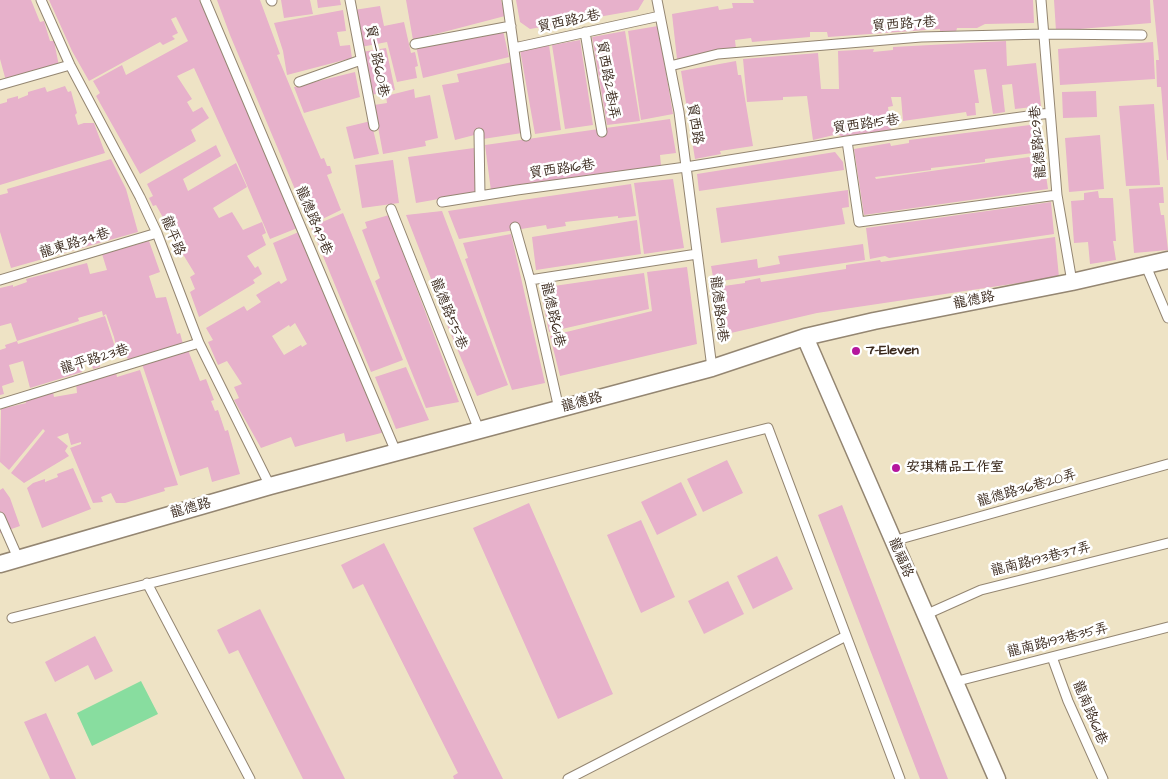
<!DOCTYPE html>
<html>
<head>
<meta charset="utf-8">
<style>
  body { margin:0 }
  canvas { display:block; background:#eee3c5 }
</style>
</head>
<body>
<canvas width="1168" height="779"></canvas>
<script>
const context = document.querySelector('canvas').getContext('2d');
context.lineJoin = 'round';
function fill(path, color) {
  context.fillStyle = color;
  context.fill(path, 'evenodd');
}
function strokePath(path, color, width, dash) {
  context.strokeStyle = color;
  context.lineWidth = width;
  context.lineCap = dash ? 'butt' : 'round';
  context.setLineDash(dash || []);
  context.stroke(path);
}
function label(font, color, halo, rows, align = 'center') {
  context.font = font + ' "Architects Daughter","LXGW WenKai TC",sans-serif';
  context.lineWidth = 5;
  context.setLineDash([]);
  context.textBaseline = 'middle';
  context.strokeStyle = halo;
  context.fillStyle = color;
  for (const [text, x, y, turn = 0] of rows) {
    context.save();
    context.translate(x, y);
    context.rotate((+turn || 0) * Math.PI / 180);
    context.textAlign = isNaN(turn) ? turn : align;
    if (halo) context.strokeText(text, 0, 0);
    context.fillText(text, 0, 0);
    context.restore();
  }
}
const green = new Path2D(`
  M141,681L158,714L92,746L77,713Z`);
const building = new Path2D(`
  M0,0H31L40,22L44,21L50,41H54L59,66L6,81L0,59Z
  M49,0H206L300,227L270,239L237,162L194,68L177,76L192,99L187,102L193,112L202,107L209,118L191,130L196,141L140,174L96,96L100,93L93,81L122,65L126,75L188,41L176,17L171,19L178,33L172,36L175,39L163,45L160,42L89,81L72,51Z
  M217,0H260L280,54L277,55L302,115L321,159L324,158L327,166H330L332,173L327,175L341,210L310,225L230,35Z
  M281,0H310L313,14L284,18Z
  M317,0H340L341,5L318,8Z
  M406,0H501L505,16L413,40Z
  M516,0H644L638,10L530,29L520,22Z
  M753,0H1033L1034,23L985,24L977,28H957L956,32L940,33V29L828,37L827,32H810V37L752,42L751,38L735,40L736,49L677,59L672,14L718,6L719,10L733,8L732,3H754Z
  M1054,0H1150L1151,23L1056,31Z
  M1153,0H1168V160H1167L1161,87H1157L1156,60H1159Z
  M380,6L384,26L404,22L411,53L415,52L418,66L415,67L417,78L397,82L387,42L361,47L354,10Z
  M343,10L346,31L337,32L340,46L350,45L352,58L287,75L283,51L274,23Z
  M502,26L509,57L423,78L416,46Z
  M658,26L673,114L641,120L628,31Z
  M625,31L640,121L607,125L592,37Z
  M580,40L593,125L565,129L552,45Z
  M1006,41L1007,66L1036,63L1041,106L1015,109L1012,84L1002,85L1005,112L993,114L986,69L974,70L979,103H975L976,115L967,116L966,112L903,121L901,97H891L893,106L888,107L891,131L842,137L838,134L813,140L807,96L783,97V100L747,102L743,59L818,53L821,89H839L838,51L874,49L873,52L893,50V47Z
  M1153,42L1155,79L1060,85L1058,49Z
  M549,45L561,130L535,134L520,50Z
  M386,48L395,90L371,95L362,52Z
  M736,61L738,75H741L753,146L720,151L721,154L695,159L681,71Z
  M512,62L522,133L483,139L482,133L455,140L442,85L459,82L457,74Z
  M355,72L360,97L304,113L294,87Z
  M65,86L68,92L71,91L77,113L75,115L78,125L84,123H94L105,153L0,185V104L7,102V99L18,96V99L28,95V92L45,87L47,92Z
  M414,89L415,98L430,95L438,138L425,141L426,146L383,154L374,105L387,103L386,96Z
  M1096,91L1097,117L1063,118L1062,92Z
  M1154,104L1160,185L1126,186L1119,106Z
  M670,119L676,153L660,155L661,165L491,191L485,145Z
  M371,121L379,154L354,159L346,127Z
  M1038,124L1041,152L985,159V162L931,168V170L875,177L876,179L1043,155L1048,189L864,215L854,149L890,143L891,146L909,143V140Z
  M1100,135L1104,189L1069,192L1065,138Z
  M216,145L221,156L183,179L188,191L236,163L247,187L213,208L219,218L232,212L243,230L262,222L266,233L262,235L266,245L247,256L255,268L258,266L262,274L253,280L255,283L199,317L190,292L195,289L190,277L195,274L181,251L178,253L173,243L176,241L156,205L153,206L149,198L153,196L147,184Z
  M474,148L479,192L416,203L408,157Z
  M835,152L843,162L844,170L699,191L697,174Z
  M111,159L126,189L138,232L11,268L0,232V195L8,193L7,189Z
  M393,160L399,203L362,208L355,165Z
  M673,179L684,248L644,254L634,183Z
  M631,184L636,216L618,218V216L565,222L566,226L547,229L546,225L459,239L448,211Z
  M1163,187L1164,203H1159L1161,215H1164L1168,250L1134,253L1129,189Z
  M848,190L849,207L842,208L845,224L721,243L716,208Z
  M1098,191L1099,198H1113L1116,241H1113L1116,260L1090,264L1088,242L1074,243L1071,201L1084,200V193Z
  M1051,202L1054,234L889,258L885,256L870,259L866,228Z
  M442,211L508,385L477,396L445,320H447L406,215Z
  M343,213L403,360L371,372L311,227Z
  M389,215L459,402L426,408L375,281L380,278L362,230L367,228L365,222Z
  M637,220L641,254L536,270L532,237Z
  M301,231L308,248L305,250L312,266L315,264L385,432L346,442L344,433L295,447L291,437L261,448L234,400L239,398L234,387L242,384L227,361L218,365L208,342L213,340L206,328L244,306L247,311L261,302L256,295L279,281L281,284L287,280L273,243ZM295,323L307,344L302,347L301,345L284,355L272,336L289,325L290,327Z
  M511,234L545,383L512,390L465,259L468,258L463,243Z
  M1055,237L1059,277L817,313L718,336L710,288L745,283V281L760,278L761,282L846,269V265L880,260L881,262Z
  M149,241L160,272L149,276L156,298L166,297L177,334L180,333L183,344L128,360L124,349L117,351L114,337L106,314L103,316L102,311L78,318L79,321L17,341L11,323L0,326V288L13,285V287L27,282L26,279L87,263L90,274L107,270L102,254Z
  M863,244L865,260L714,282L711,266L757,259L758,268L780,264L778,256Z
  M687,267L697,344L560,376L550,336L652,311L647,272Z
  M644,273L649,309L549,332L540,288Z
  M105,316L117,353L98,358L100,367L93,369L91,361L79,365L82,372L30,388L23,361L9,365L14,382L2,386L4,394L0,395V350L6,348L5,345L17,341L18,344Z
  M188,350L200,381L206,379L214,400L211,401L215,411L218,410L225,431L228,430L240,474L212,482L208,467L180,476L142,364Z
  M406,367L429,420L396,429L375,377Z
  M140,370L178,485L164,488L165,491L125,503H116L111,493L101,497L103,502L93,503L70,448L81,444V442L71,445L68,433L57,437L68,446L65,451L69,456L24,483L11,473L45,431L43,429L9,470L0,462L1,409L26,403L25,399L53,392L54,397L77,393L76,383L116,372L117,377Z
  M727,460L743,493L703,512L687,479Z
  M73,468L91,509L42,528L27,488L33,483L45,479V482L58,477L57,474Z
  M681,482L697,515L657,535L641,502Z
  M3,488L10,498L20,526L0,533V490Z
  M529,503L613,694L558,719L473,528Z
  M842,505L948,779H920L818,515Z
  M641,520L675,597L641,613L607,535Z
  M384,543L503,779H454L453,776L458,773L363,584L353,589L341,565Z
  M777,556L793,589L753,609L737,576Z
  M728,581L744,614L704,634L688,601Z
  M260,609L345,779H303L238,650L229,654L217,630Z
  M95,636L113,671L95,680L88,665L55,682L45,662Z
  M46,713L76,779H50L24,722Z`);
const lane = new Path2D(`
  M41,0L70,65L140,197L157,233L199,343L270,486
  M205,0L396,452
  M271,0L272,1
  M350,0L374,126
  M507,0L526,136
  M657,0L679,112L712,368
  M1041,0L1057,195L1072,282
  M585,32L602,132
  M415,44L511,26
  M514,48L660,16
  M670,66L718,54L921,37L1044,34L1142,35
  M299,82L361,60
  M0,85L70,65
  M479,133L480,196
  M847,141L859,222L1057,195
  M442,202L517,190L686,167L847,141L1050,113
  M391,209L479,430
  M515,227L530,280L559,409
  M1146,266L1168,318
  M0,280L157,233
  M530,280L697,254
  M0,404L199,343
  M0,517L18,558
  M893,541L1168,464
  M147,583L250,779
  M925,615L981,590L1168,543
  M12,618L768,428L900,779
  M1052,657L1068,701L1103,779
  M954,682L1168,627
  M568,779L846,636`);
const street = new Path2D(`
  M805,337L997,779
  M0,564L270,486L712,368L805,337L874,321L1072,282L1168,260`);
const markers = [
  [856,351,5,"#b5179e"],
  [896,468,5,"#b5179e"]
];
const streetNames = [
  ["貿西路2巷",569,22,-12],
  ["貿西路7巷",904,25,-4],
  ["貿一路60巷",376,61,79],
  ["貿西路2巷1弄",607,80,80],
  ["貿西路",694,124,81],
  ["貿西路15巷",866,125,-8],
  ["龍德路129巷",1039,142,-95],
  ["貿西路16巷",562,170,-8],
  ["龍德路49巷",313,221,67],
  ["龍平路",172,236,68],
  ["龍東路34巷",75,244,-17],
  ["龍德路",974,301,-11],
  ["龍德路81巷",718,309,83],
  ["龍德路55巷",448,314,68],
  ["龍德路61巷",552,315,77],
  ["龍平路23巷",95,360,-17],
  ["龍德路",582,403,-15],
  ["龍德路36巷20弄",1027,489,-16],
  ["龍德路",191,509,-16],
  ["龍福路",900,558,67],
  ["龍南路193巷37弄",1041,560,-14],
  ["龍南路193巷35弄",1058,641,-14],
  ["龍南路161巷",1089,713,67]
];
const poiNames = [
  ["7-Eleven",866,351],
  ["安琪精品工作室",906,468]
];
fill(green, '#88dd9f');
fill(building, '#e7b1cb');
strokePath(lane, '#948672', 11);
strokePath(street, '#948672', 19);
strokePath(lane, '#fff', 9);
strokePath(street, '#fff', 16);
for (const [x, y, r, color] of markers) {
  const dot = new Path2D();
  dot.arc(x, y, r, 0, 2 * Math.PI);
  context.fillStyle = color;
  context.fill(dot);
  strokePath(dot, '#fff', 2);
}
label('14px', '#3b2a1e', '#fff', streetNames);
label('bold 14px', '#3b2a1e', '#fff', poiNames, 'left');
</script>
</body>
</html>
